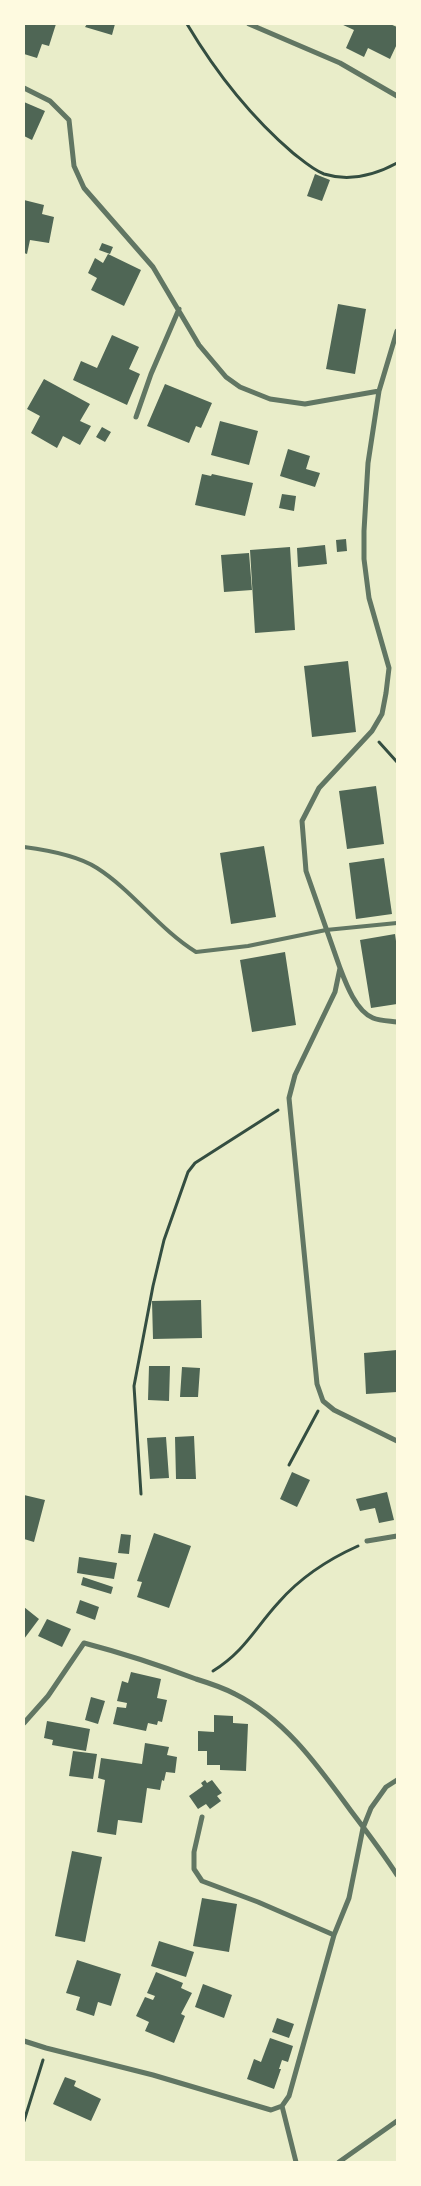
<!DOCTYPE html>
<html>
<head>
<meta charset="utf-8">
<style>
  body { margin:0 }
  #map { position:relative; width:421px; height:2186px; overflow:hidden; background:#e9edc9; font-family:"Sofia Sans Condensed",sans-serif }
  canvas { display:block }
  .frame { position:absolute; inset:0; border:25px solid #fefae0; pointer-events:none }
</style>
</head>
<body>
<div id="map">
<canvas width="421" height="2186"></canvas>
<div class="frame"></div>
</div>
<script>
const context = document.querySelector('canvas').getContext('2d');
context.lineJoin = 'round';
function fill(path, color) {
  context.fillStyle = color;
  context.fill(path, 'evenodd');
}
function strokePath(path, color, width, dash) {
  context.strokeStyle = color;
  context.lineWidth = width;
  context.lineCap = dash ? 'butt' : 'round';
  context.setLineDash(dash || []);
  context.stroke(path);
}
const building = new Path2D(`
  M24,24H56L49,46L42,44L37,58L24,54Z
  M87,24H115L112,35L85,27Z
  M341,24H390L397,27V44L390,59L368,48L364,57L346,48L354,30Z
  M24,102L45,111L32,140L24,136Z
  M315,174L330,180L322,201L307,196Z
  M24,200L44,205L42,214L54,217L49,243L30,240L27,254L24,253Z
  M102,243L113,247L110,254L99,250Z
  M108,254L141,270L124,306L91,290L97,278L88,273L95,258L103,263Z
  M338,304L366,309L355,374L326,369Z
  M112,335L139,347L129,369L140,374L127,405L73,380L81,361L97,368Z
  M44,379L90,404L80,421L91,426L80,445L63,436L57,448L31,433L40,416L27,409Z
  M165,384L212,403L201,428L196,426L189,443L147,426Z
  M220,421L258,431L249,465L211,455Z
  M102,427L111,432L105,442L96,437Z
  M288,449L310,456L306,469L320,473L315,487L280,476Z
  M202,474L211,476L212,474L253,483L245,516L195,505Z
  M282,494L296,496L294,511L279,508Z
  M346,539L347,551L337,552L336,540Z
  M325,545L327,564L298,567L297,548Z
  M290,547L295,630L255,633L250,550Z
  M249,553L252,590L224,592L221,555Z
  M348,661L356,732L312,737L304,666Z
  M376,786L384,844L347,849L339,791Z
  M264,846L276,917L231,924L220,853Z
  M384,858L392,914L356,919L349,863Z
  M395,934L397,948V1004L371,1008L360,940Z
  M285,952L296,1025L252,1032L240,960Z
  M201,1300L202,1338L153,1339L152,1301Z
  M397,1350V1392L366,1394L364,1353Z
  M149,1366H170L169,1401L148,1400Z
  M182,1367L200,1368L198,1397H180Z
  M194,1436L196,1479H176L175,1437Z
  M166,1437L169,1478L150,1479L147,1438Z
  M292,1472L310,1480L297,1507L280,1499Z
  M387,1492L394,1520L379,1523L375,1508L360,1511L356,1499Z
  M24,1495L45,1500L34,1542L24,1539Z
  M154,1533L191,1546L169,1608L137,1597L142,1582L137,1581Z
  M121,1534L131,1535L129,1554L118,1553Z
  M79,1557L117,1563L114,1579L77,1573Z
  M83,1577L113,1587L111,1594L81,1585Z
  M80,1600L99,1607L95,1620L76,1613Z
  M24,1607L39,1619L24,1639Z
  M47,1619L71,1629L62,1647L38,1636Z
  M131,1672L161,1679L157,1698L167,1700L162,1722L158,1721L157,1725L148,1723L146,1731L113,1724L117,1707L126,1708L127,1703L117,1701L122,1681L128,1683Z
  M91,1697L105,1701L98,1724L85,1720Z
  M214,1715L233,1716V1723L248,1724L246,1771L220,1770V1765H207V1751H198V1731L214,1732Z
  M47,1721L90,1729L86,1751L52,1745L53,1740L44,1738Z
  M145,1743L169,1747L167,1755L177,1757L175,1773L166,1772L164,1781L162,1780L160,1790L147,1788L142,1823L118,1820L116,1835L97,1832L105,1780L98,1778L101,1758L142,1764Z
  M73,1751L97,1754L93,1779L69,1776Z
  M205,1780L207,1783L212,1780L222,1793L217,1796L221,1801L210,1809L206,1804L198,1809L189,1796L203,1786L201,1783Z
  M72,1851L102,1857L85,1942L55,1936Z
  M202,1898L237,1904L229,1952L193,1946Z
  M159,1941L194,1952L186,1977L151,1966Z
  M77,1960L121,1974L111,2006L98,2002L94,2016L76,2010L80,1997L66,1993Z
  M156,1972L183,1983L181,1988L192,1993L181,2014L185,2016L174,2043L145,2031L149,2022L136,2016L145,1997L153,2000L155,1996L147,1993Z
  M203,1984L232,1995L224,2018L195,2007Z
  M277,2018L294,2024L289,2038L272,2032Z
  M270,2038L293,2046L288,2062L282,2060L279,2069H281L274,2089L247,2079L254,2059L261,2062Z
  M65,2077L76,2081L74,2086L101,2099L91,2121L53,2104Z`);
const path = new Path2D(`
  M187,24C215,71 251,117 293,153C302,160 313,170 324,174C350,182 375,175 397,163
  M379,742L397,762
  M289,1465L318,1411
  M141,1494L134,1386L153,1286L164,1240L188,1172L195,1163L278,1110
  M213,1671C245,1651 255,1628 279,1602C300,1578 329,1559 358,1546
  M24,2121L43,2060`);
const service = new Path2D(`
  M24,847C47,850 77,855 97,868C133,891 159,929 196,952L248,946L326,930L397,923`);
const minor = new Path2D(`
  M249,24L340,63L397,96
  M24,88L50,101L69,120L74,166L84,188L153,267L199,345L226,377L240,387L270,399L305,404L379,391
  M397,331L379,391L368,463L364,531V559L369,598L389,668L386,693L382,714L372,731L319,788L302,821L306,871L340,968L335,992L295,1075L289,1098L317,1384L323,1401L334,1410L397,1441
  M136,417L151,374L179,309
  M340,968C346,984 356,1011 373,1018C380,1021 390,1021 397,1022
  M367,1541L397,1536
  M24,1723L48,1696L84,1643C122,1653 159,1665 196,1679C209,1683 222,1687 235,1694C285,1719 318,1766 351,1811C367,1832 383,1853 397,1875
  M202,1817L194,1852V1869L202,1881L258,1902L334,1935
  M24,2041L46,2048L153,2075L271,2110L282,2106
  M296,2162L282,2106L289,2096L334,1935L349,1898L363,1828L371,1808L386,1787L397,1780
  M339,2162L397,2121`);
fill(building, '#4f6655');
strokePath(path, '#344e41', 3);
strokePath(service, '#617663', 4);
strokePath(minor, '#617663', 5);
</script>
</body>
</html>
